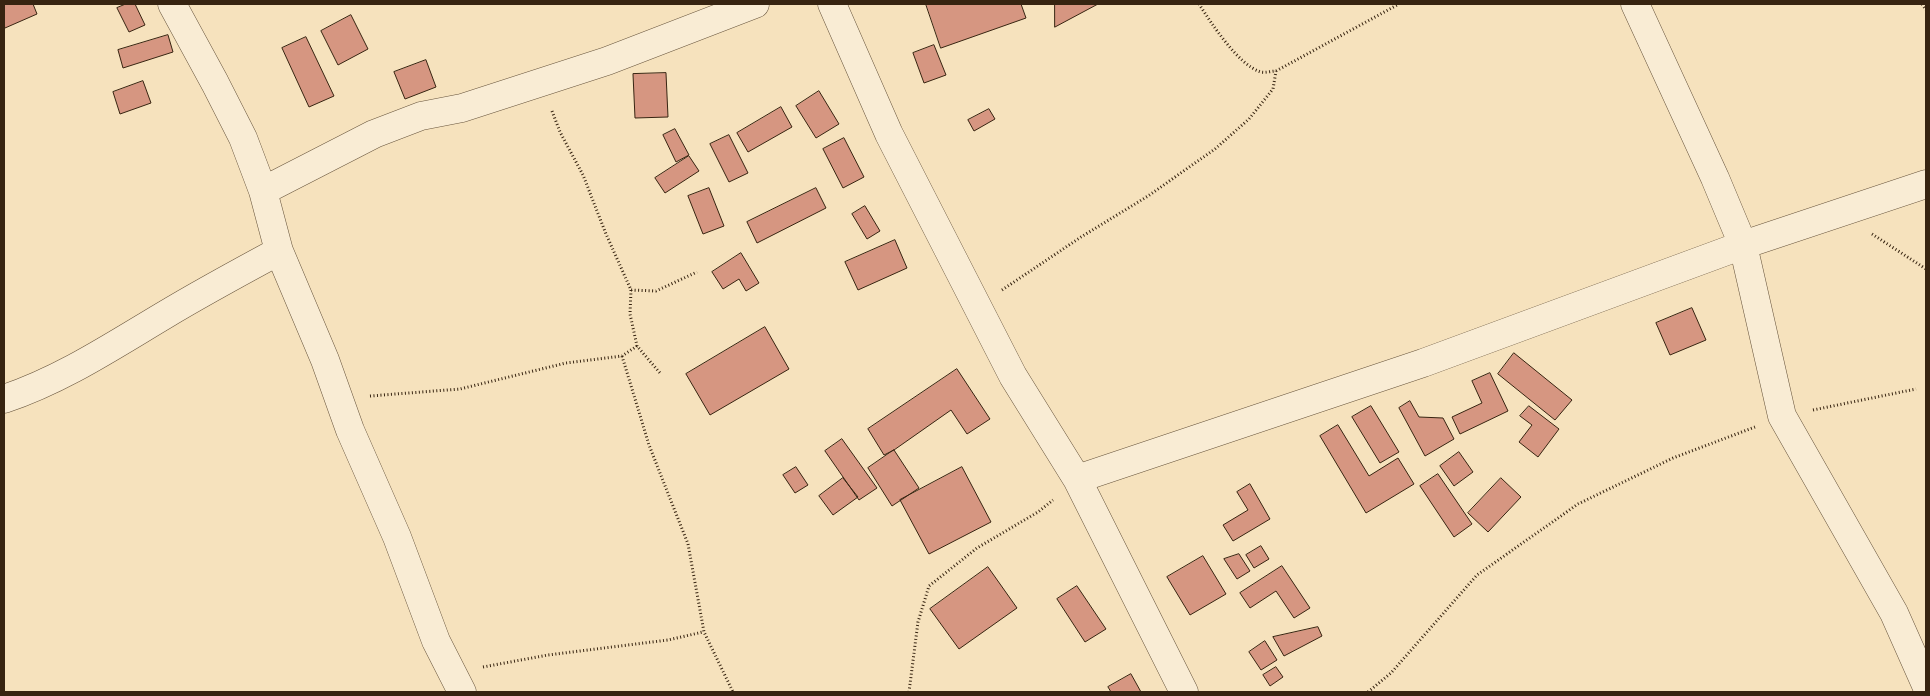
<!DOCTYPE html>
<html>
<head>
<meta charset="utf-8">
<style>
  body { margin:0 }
  #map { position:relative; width:1930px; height:696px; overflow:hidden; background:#f6e2bd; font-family:"Sorts Mill Goudy",serif }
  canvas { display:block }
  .frame { position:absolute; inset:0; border:5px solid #372411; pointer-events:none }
</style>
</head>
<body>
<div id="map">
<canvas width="1930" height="696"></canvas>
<div class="frame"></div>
</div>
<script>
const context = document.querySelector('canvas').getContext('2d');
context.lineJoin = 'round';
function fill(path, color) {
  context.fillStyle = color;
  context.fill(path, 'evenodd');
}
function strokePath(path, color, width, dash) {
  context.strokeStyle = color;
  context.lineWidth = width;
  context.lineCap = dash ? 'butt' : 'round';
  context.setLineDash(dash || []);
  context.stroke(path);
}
const building = new Path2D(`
  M4,4H33L37,14L5,28Z
  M126,4H135L145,25L129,32L117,8Z
  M926,4H1021L1026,18L941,48Z
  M1055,4H1098L1055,27Z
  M351,15L368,49L338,65L321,31Z
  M168,35L173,52L123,68L118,50Z
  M306,37L334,96L309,107L282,48Z
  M934,45L946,75L924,83L913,53Z
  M426,60L436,87L405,99L394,72Z
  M666,73L668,117L635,118L633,74Z
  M143,81L151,103L120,114L113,92Z
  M819,91L839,124L816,138L796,106Z
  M781,107L792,127L748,152L737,133Z
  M989,109L995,119L974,131L968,120Z
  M675,129L689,155L676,162L663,135Z
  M729,135L748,173L729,182L710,144Z
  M844,138L864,177L843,188L823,149Z
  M689,156L699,171L665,193L655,178Z
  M709,188L724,226L703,234L688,196Z
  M816,188L826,208L757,243L747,222Z
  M865,206L880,231L867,239L852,214Z
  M895,240L907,268L858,290L845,262Z
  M741,253L759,283L746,291L739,279L723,289L712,272Z
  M1692,308L1706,340L1670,355L1656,323Z
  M765,327L789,369L710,415L686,374Z
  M1514,353L1572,400L1555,420L1498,374Z
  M957,369L990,419L967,434L951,410L894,450L884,455L868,429Z
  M1490,373L1508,411L1460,434L1452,417L1482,403L1472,381Z
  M1410,401L1419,417L1443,418L1454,439L1425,456L1399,408Z
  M1371,406L1399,452L1380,463L1352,417Z
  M1529,406L1559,429L1538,457L1519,442L1532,425L1520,416Z
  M1338,425L1369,476L1398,458L1414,484L1366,513L1320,436Z
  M842,439L877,488L859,500L825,451Z
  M894,450L919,488L892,506L868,468Z
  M1459,452L1473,472L1454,486L1440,466Z
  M796,467L808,485L795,493L783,475Z
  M962,467L991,522L929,554L900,500Z
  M1438,474L1472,524L1454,537L1420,486Z
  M843,478L858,497L833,515L819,496Z
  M1501,478L1521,497L1488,532L1468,513Z
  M1250,484L1270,519L1233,541L1223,525L1248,510L1237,492Z
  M1261,546L1269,559L1254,568L1246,555Z
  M1239,554L1250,571L1237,579L1224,559Z
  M1203,556L1226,594L1190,615L1167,577Z
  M1282,566L1310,608L1294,618L1276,591L1250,608L1240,593Z
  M988,567L1017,608L959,649L930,609Z
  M1077,586L1106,629L1085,642L1057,599Z
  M1318,627L1322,636L1284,656L1273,637Z
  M1265,641L1277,660L1261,670L1249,652Z
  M1276,667L1283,677L1270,686L1263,675Z
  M1131,674L1141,692H1111L1108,687Z`);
const path = new Path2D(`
  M1199,4C1212,24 1238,65 1261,72C1266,73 1271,71 1276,71L1399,4
  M1922,4L1926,10
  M552,111L560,132L583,175L606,234L631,290L656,291L697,272
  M1872,234L1926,269
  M631,290L630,314L637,346L660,373
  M1002,290L1081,237L1148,196L1215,149L1249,119L1273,89L1276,71
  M622,356L649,445L688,544L704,632L733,692
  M370,396L460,389L566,363L622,356L637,346
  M1813,410L1916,389
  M483,667L548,655L668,640L703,632
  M909,692L918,622L929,586L977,548L1038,512L1053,500
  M1368,692L1391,673L1477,575L1578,504L1673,458L1755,427`);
const street = new Path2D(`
  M172,4L215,83L243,138L263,191L279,251L325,360L350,430L397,537L436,641L462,692
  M832,4L889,134L1013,376L1077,479L1184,692
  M1635,4L1715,178L1743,245L1782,416L1894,613L1926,685
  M263,191L374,134L421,116L462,108L607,61L755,4
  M4,399C61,380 111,347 163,316C201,293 240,272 279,251
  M1077,479L1423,363L1743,245L1926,184`);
fill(building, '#d69681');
strokePath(building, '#372411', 1);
strokePath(street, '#67543c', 29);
strokePath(path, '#372411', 3, [1, 2.5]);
strokePath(street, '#f9ecd4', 28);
</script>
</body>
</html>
